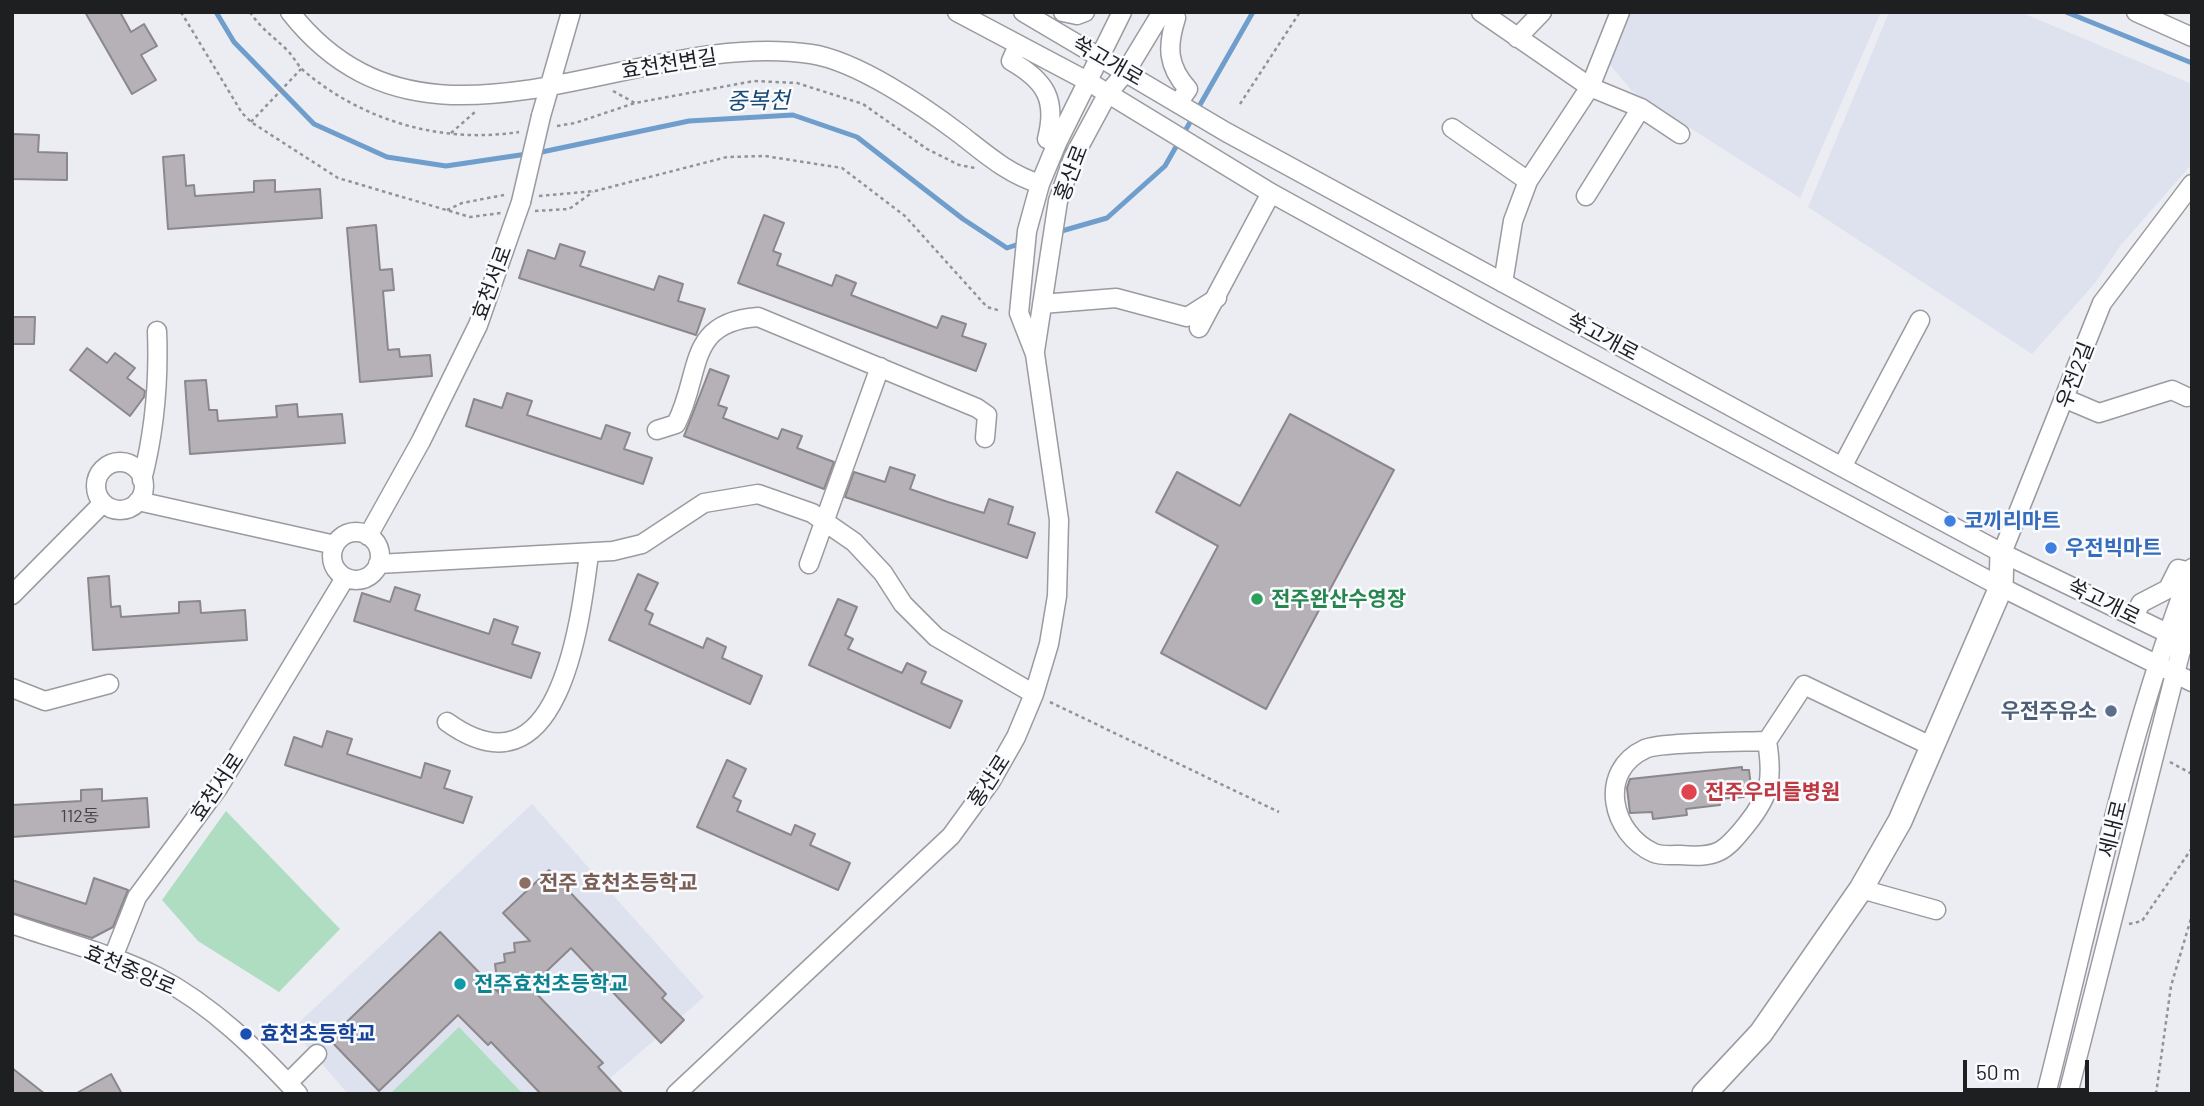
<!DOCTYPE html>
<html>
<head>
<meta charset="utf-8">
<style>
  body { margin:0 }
  #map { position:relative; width:2204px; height:1106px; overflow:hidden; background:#ecedf3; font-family:Barlow,sans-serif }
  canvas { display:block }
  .frame { position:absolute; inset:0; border:14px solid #1e1f21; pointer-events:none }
  .scale { position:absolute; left:1963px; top:1060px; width:126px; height:32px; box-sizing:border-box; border:4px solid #1e1f21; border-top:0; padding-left:9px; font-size:21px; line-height:24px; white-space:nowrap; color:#1e1f21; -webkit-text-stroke:5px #fafbfe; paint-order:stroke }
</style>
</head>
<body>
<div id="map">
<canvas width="2204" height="1106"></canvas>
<div class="frame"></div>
<div class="scale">50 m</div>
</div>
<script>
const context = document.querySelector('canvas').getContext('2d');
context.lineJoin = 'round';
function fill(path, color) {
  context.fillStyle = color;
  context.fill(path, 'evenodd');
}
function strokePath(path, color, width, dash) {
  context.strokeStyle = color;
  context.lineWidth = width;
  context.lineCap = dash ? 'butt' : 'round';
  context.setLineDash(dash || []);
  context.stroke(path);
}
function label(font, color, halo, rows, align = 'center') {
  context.font = font + ' Barlow,"Noto Sans KR",sans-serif';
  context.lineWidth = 5;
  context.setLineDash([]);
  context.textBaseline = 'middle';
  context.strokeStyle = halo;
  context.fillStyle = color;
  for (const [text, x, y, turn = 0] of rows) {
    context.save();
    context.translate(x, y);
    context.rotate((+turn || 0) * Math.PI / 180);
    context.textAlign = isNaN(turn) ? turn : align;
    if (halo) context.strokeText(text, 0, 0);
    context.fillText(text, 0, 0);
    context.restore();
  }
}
const built = new Path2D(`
  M1628,12H1881L1800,198L1632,91L1601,54Z
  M1889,12H2020L2192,84V164L2120,246L2095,283L2032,354L1808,207Z
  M532,804L704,997L592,1094H348L292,1029Z`);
const green = new Path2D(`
  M226,811L340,929L279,992L198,941L162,900Z
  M459,1027L523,1094H390Z`);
const stream = new Path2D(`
  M216,12L234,42L314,124L387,157L446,166L527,154
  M2066,12L2192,63
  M537,153L689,121L793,115L857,137L963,219L1007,248L1022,243
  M1058,232L1107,218L1165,166L1253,12`);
const building = new Path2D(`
  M85,12H120L131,32L144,24L157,46L141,55L156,80L132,94Z
  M13,134L39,135L38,152L67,153V180L12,179Z
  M184,155L186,186L194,185L195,196L254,192V181L275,180V192L320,189L322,218L168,229L163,157Z
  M764,215L784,223L773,251L781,254L777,265L832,286L836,275L856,283L851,295L937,328L942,316L966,324L962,336L986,344L976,371L738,283Z
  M376,225L380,270L392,269L394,290L383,291L388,350L399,349L400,357L430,355L432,376L360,382L347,228Z
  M560,244L585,252L580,266L654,290L659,276L683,284L678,301L705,309L696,335L519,278L528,250L555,259Z
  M12,317H35L34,344H12Z
  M87,348L107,363L115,353L135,368L127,378L145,391L144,397L130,416L70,370Z
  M710,369L729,376L718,405L727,408L723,418L778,439L782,429L802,436L797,448L834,462L824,489L684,436Z
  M206,380L209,410H217L218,421L277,417L276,406L297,404L298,417L342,414L345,443L190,454L185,381Z
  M507,393L532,401L527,415L601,439L606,425L630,433L624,449L652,458L643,484L466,426L474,399L502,408Z
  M1290,414L1394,470L1266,709L1161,653L1218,546L1156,512L1177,472L1240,506Z
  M890,467L915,475L910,489L948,502L984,513L989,499L1013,507L1008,524L1035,533L1027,558L845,497L854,472L885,482Z
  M638,574L658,583L645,610L653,614L649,624L703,648L707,638L726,647L722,658L762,676L750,704L609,640Z
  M109,576L111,607L120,606L121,617L179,613V602L200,601L201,613L245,610L247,640L93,650L88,578Z
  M395,587L420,595L415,610L489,634L494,619L518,627L512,644L540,653L531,678L354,621L362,593L390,602Z
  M838,599L857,607L845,635L853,639L848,649L902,673L907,663L926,672L921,683L962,701L950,728L809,665Z
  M327,731L352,739L347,754L421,778L425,763L450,771L444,788L472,797L463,823L285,765L294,737L322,747Z
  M727,760L746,769L733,797L741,801L737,811L791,835L795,825L815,834L810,845L850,863L838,890L697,827Z
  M1742,767V770H1749L1751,787L1744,788V797L1719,799L1720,805L1686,809L1687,815L1653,819L1652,812L1630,813L1627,788L1630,779Z
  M102,789V801L147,798L149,827L12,837V805L81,801V790Z
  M549,870L666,994L662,998L684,1020L661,1043L571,948L530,987L603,1063L598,1067L623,1094H541L491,1042L488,1045L458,1015L379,1091L329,1039L440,932L499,993L495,964L505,962L504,954L515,952L514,943L530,941L503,913Z
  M94,878L128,890L113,927L92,938L12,913V880L86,904Z
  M12,1068L45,1094H12Z
  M111,1074L122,1094H75Z`);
const path = new Path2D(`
  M181,12L242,113L251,122L338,178L470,217L501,213
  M250,12C260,28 274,37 287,50C294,57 297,65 304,71C363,121 442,144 519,132
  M613,91L635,103
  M1240,104L1300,12
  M251,122L301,69
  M557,126L575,123L635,103L754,81L797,83L863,104L927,149L959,165L975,168
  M451,133L475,112
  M539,196L595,191L727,157L765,156L842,168L905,216L987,307L1001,311
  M447,210L462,203L504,195
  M535,211L569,209L593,192
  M1050,702L1279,812
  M2170,762L2192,774
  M2129,924L2142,921L2192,848
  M2156,1094L2171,986L2192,915`);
const minor = new Path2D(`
  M290,12C427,187 635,27 811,54C857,61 923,106 960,134C987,155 1008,174 1040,184
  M957,12L1089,82L1271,193L1494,316L2001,587L2192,682
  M1023,12L1226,132L1842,467L2002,553L2192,645
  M1063,12L1077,15L1085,12
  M1167,12L1176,18C1167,46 1167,66 1188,89L1179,102
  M1481,12L1590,87L1641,108L1680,134
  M2136,12L2192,37
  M1517,38L1542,12
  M1018,45L1011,61C1046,81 1057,100 1047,139L1057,143
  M541,116L571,12
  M1452,128L1528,181
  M1586,196L1641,108
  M1503,283L1513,221L1528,181L1590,87L1620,12
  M1042,304L1116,298L1187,317L1217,298
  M1199,328L1271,193
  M1035,351L1058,201L1073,158L1108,93L1125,73L1162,12
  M2066,399L2099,413L2172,390L2187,397
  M657,430L676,424C702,374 685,322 758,317L977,408L987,415L985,438
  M96 486a24 24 0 1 1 48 0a24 24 0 1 1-48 0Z
  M1842,467L1920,320
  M142,480C155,430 159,382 157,331
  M138,501L335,545
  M332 556a24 24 0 1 1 48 0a24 24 0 1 1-48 0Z
  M368,536L421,441L478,325L521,202
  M2002,553L2102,303L2192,184
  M378,564L613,551L642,544L704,503L758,494L812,513L854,542L883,573L903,604L936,637L1034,694
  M809,564L880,367
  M12,595L103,503
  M2134,616L2141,603L2168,589L2178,569L2190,572
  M12,688L45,701L109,684
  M447,722C558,802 580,626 589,554
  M1767,741C1744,742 1660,742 1645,749C1597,771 1611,834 1654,853C1661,856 1672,855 1680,855C1717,858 1724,853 1747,824C1771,794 1773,778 1767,741L1804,685L1931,746
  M1861,889L1936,910
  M12,924C60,941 113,954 158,977C212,1005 257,1050 298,1094
  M112,960L137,897L218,788L345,578
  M288,1083L317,1054
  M676,1094L951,836L991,781L1016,737L1034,694L1049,644L1057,596L1059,520L1035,354L1019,313L1027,231L1040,184L1057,143L1122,12
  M2046,1094C2091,918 2126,737 2192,568
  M2068,1094L2192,607`);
const major = new Path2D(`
  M1704,1094L1761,1033L1861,889L1900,821L2001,587L2002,553`);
const minorBridge = new Path2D(`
  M521,202L541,116`);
const markers = [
  [1950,521,7,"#3f7fe0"],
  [2051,548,7,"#3f7fe0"],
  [1257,599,7,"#2e9e5b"],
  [2111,711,7,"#5c6f8a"],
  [1689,792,9,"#e0444e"],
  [525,883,7,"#8d6e63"],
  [460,984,7,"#0f9aa8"],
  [246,1034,7,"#1a4fb4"]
];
const numberNames = [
  ["112동",80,816]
];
const streetNames = [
  ["쑥고개로",1108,61,30],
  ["효천천변길",669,64,-9],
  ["홍산로",1071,173,-69],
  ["효천서로",492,283,-70],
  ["쑥고개로",1603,337,28],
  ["우전2길",2075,375,-69],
  ["쑥고개로",2104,602,26],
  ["홍산로",989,781,-57],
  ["효천서로",217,787,-56],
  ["세내로",2113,829,-76],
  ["효천중앙로",130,970,23]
];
const shopNames = [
  ["코끼리마트",1964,521],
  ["우전빅마트",2065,548]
];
const leisureNames = [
  ["전주완산수영장",1271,599]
];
const serviceNames = [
  ["우전주유소",2097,711]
];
const healthNames = [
  ["전주우리들병원",1705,792]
];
const educationNames = [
  ["전주 효천초등학교",539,883]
];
const cultureNames = [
  ["전주효천초등학교",474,984]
];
const transitNames = [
  ["효천초등학교",260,1034]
];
const waterNames = [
  ["중복천",758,101,-1]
];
fill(built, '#dee1ee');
fill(green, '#aeddc2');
strokePath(stream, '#709ecc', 5);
fill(building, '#b5b1b6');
strokePath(building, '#8b878b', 2);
strokePath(minor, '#9a9ba0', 21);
strokePath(major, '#9a9ba0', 26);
strokePath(path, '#929397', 2.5, [3.5, 3.5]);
strokePath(minor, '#fff', 18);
strokePath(major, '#fff', 23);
strokePath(minorBridge, '#9a9ba0', 21, []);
strokePath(minorBridge, '#fff', 18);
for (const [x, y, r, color] of markers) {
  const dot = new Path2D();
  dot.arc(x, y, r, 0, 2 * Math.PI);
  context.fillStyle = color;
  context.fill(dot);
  strokePath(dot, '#fafbfe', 2.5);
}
label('18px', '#444446', null, numberNames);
label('21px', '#1e1f21', '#fafbfe', streetNames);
label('bold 21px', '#366cbe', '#fafbfe', shopNames, 'left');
label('bold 21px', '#27864d', '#fafbfe', leisureNames, 'left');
label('bold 21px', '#4e5e75', '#fafbfe', serviceNames, 'right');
label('bold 21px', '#be3a42', '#fafbfe', healthNames, 'left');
label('bold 21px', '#785e54', '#fafbfe', educationNames, 'left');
label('bold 21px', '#0d838f', '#fafbfe', cultureNames, 'left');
label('bold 21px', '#164399', '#fafbfe', transitNames, 'left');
label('italic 23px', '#174976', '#fafbfe', waterNames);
</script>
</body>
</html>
